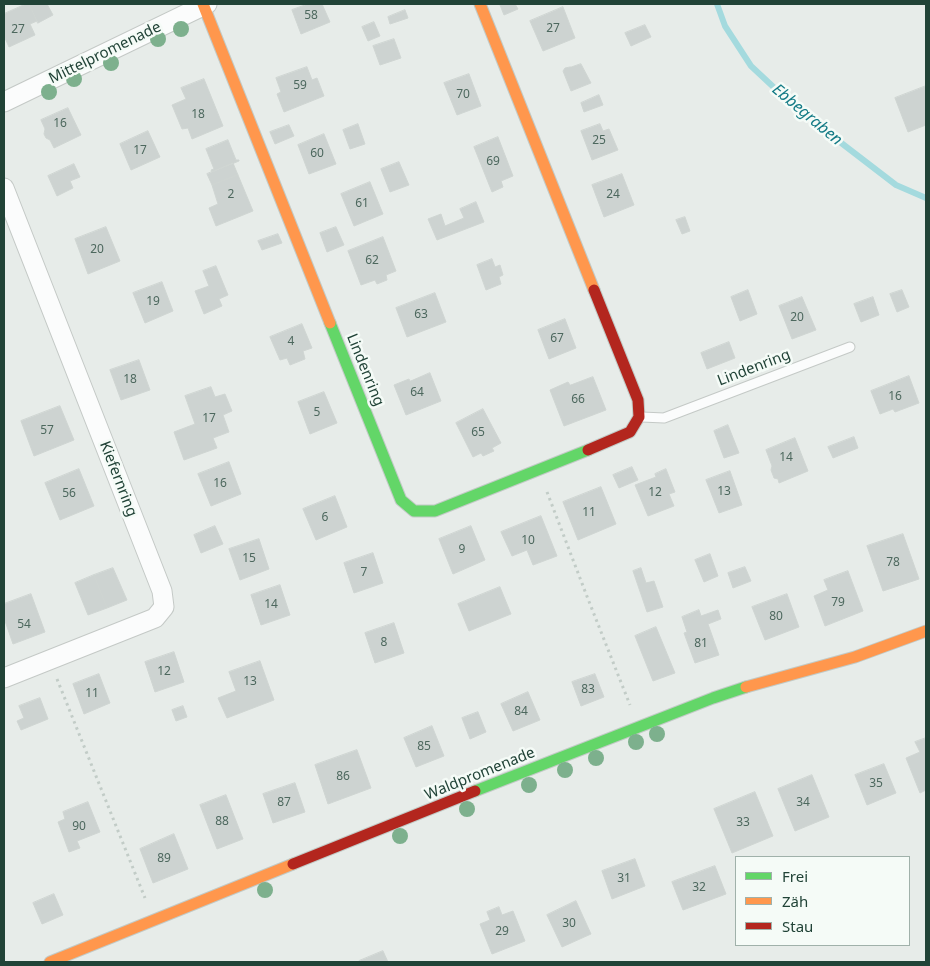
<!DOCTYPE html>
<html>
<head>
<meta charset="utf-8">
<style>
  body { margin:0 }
  #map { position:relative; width:930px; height:966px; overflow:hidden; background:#e7ece9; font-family:"Noto Sans",sans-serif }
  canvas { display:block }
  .frame { position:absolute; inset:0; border:5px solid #214337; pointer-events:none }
  .legend { position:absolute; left:735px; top:856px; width:175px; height:90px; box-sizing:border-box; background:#f5fbf7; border:1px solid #a0b1aa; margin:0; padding:6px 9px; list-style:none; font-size:15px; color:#214337 }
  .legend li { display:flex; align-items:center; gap:10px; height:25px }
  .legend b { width:25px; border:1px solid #a0b1aa }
</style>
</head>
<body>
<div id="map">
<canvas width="930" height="966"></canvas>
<div class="frame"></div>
<ul class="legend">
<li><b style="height:6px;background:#63d668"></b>Frei</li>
<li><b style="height:6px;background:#ff974d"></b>Zäh</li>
<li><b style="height:6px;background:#b3261e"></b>Stau</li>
</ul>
</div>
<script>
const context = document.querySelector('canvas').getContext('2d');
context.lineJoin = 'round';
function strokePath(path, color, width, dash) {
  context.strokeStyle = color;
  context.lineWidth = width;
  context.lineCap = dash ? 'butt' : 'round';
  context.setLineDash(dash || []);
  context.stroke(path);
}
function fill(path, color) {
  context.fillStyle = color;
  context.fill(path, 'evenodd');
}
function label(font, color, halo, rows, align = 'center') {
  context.font = font + ' "Noto Sans",sans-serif';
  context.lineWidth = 5;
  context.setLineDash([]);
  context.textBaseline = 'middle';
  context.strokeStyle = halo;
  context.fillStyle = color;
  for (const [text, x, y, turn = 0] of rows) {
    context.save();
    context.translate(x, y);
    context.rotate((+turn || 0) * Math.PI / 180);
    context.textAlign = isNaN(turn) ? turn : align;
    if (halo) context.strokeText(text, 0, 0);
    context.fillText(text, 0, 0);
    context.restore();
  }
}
const stream = new Path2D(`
  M717,4L725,26L751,66L797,109L896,185L926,198`);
const building = new Path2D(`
  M26,4H29L37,21L30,24L35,35L9,47L4,36V14Z
  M29,4H47L53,15L38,23Z
  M308,4H322L330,22L301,34L292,10Z
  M504,4H515L518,9L504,15L500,5Z
  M563,7L575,38L543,51L530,21Z
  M405,10L408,18L390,24L388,17Z
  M374,22L380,36L368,41L362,27Z
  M645,25L651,37L631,46L625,33Z
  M394,39L401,58L380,65L373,46Z
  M581,64L591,83L571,91L563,71L565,68L570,67H571Z
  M307,67L312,80L317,78L324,96L284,112L277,94L281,92L276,78Z
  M469,74L481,106L457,115L444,83Z
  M204,79L223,126L192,139L188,128L182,129L172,105L186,99L181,88Z
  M926,86V125L908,132L895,98Z
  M599,95L603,105L584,112L581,103Z
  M68,108L81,135L54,148L50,140L46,138L44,134L45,129L41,120Z
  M358,124L365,144L350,149L343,130Z
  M600,124L603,131L609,129L618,150L592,160L581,131Z
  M289,125L294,136L275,144L270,132Z
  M148,131L160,157L131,170L120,144Z
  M324,134L336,164L309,174L298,145Z
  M498,137L513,176L501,181L503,187L492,192L474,147Z
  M228,140L236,160H239V161L212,172L211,170L214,169L206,149Z
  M399,162L409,185L390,192L381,169Z
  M233,163L238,175L212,185L207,174Z
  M74,164L80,177L70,181L73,188L57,196L48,176Z
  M622,174L634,205L604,217L592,185Z
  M238,175L253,211L216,226L209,208L218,204L212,185Z
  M370,182L383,214L354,226L341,194Z
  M476,202L484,222L437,240L428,219L441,214L445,226L464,218L460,209Z
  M685,217L690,231L682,234L676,220Z
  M106,227L120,261L88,274L75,239Z
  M336,227L344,245L327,252L320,233Z
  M278,234L282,243L262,250L258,241Z
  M383,237L396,271L386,275L387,280L377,284L375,280L361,285L348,251Z
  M492,259L495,267L500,265L503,275L499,277L501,284L486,290L477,265Z
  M216,266L228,295L219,299L222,306L204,314L195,291L209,286L203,271Z
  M162,282L173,311L145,323L133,293Z
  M748,290L757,314L740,321L731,297Z
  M902,290L909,307L897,312L890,294Z
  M435,293L446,322L407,337L396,308Z
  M802,297L816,330L792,339L779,306Z
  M873,297L879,315L861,322L854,304Z
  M565,319L576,348L549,359L538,330Z
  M302,324L312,348L303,351L305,359L290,365L287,358L280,360L270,337Z
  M729,342L735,358L707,369L701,353Z
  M139,360L150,390L121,400L110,370Z
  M430,373L441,401L406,415L394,385L409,379L410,381Z
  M909,376L919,403L895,412L893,409L880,414L871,391Z
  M593,377L606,410L564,426L550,390L568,382L570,385Z
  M211,387L215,397L225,394L232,411L223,415L229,432L213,438L217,448L184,460L174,432L195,424L185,396Z
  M324,392L337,423L310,434L298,402Z
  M60,406L74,440L34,456L21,421Z
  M483,409L501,443L492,448L494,451L483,456L481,453L473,457L456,423Z
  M728,425L739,453L724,458L714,431Z
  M854,437L858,448L833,458L828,447Z
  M795,438L808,471L779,483L778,479L774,478L771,470L772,466L766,450Z
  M229,462L241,494L211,506L198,474Z
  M632,467L638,480L619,488L613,475Z
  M79,469L94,506L60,520L45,483Z
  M666,469L675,492L669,494L674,506L648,516L635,485L656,477L655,474Z
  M730,471L742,505L719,513L706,480Z
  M601,487L616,524L578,540L563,502Z
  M335,496L347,527L316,540L303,509Z
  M541,516L557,556L533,565L527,550L512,556L501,532Z
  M215,526L223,544L201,553L194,535Z
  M471,526L485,560L453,574L439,539Z
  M903,534L919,579L883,591L867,546Z
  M259,539L269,569L240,580L229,549Z
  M373,553L383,583L354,593L344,563Z
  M710,554L718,576L704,582L695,560Z
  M745,567L751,581L733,588L728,573Z
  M113,568L127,600L107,608L94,575Z
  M641,568L646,583L654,581L663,607L647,612L633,571Z
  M848,571L863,611L825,626L814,596L828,590L824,580Z
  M94,575L107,608L88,615L75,583Z
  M280,585L290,615L261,625L251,595Z
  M500,587L511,614L469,631L458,604Z
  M31,594L45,632L13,644L4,618V604Z
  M787,594L799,627L765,640L752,607Z
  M699,610L701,616L718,610L721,619L708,624L719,655L695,663L684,633L687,632L682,617Z
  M394,623L404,653L375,663L365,633Z
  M656,627L675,673L653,681L635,636Z
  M174,652L184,682L155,692L145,662Z
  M260,661L274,700L227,718L218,698L236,691L229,672Z
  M99,674L110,703L84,714L73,684Z
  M595,674L604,697L581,706L572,682Z
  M528,692L540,720L513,731L501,704Z
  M40,698L48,719L21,730L17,721L24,718L19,706Z
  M183,706L187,717L176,721L172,710Z
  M478,712L486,732L470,739L462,718Z
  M432,726L444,756L416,767L404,738Z
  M926,738V790L920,793L906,758L920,752L915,742Z
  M357,750L371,788L328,804L315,765Z
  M884,764L896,793L867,805L855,775Z
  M812,775L829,817L795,831L778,789Z
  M295,783L305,812L273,823L263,794Z
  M755,792L773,836L732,853L714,809Z
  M226,795L243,839L217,849L200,805Z
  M88,802L100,832L77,841L80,848L69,852L58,822L65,819L63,812Z
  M174,834L188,869L153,883L140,849Z
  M635,859L645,886L612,899L602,871Z
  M715,866L726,894L683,910L672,882Z
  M54,894L63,915L42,924L33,903Z
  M576,901L591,934L562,947L547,915Z
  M499,907L502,915L513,911L525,941L492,954L480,924L490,920L487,912Z
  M383,951L388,962H359V961Z`);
const path = new Path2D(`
  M547,492L588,599L630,705
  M57,679L145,898`);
const lane = new Path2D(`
  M642,417L664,418L850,347`);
const street = new Path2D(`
  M4,102L207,4
  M4,188L162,591L164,607L155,618L4,678`);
const fast = new Path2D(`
  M330,323L401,500L414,511H435L588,450
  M475,791L713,698L746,687`);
const slow = new Path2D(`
  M203,4L330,323
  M480,4L594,290
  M746,687L855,657L926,631
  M50,962L293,864`);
const jam = new Path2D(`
  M588,450L630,432L639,417L638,400L594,290
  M293,864L475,791`);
const trees = [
  [181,29],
  [158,39],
  [111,63],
  [74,79],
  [49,92],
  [657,734],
  [636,742],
  [596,758],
  [565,770],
  [529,785],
  [467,809],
  [400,836],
  [265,890]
];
const numberNames = [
  ["58",311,16],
  ["27",553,29],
  ["27",18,30],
  ["59",300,86],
  ["70",463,95],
  ["18",198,115],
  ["16",60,124],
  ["25",599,141],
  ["17",140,151],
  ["60",317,154],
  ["69",493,162],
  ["2",231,195],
  ["24",613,195],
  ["61",362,204],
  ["20",97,250],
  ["62",372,261],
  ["19",153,302],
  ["63",421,315],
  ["20",797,318],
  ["67",557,339],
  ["4",291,342],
  ["18",130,380],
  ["64",417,393],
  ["16",895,397],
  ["66",578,400],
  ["5",317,413],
  ["17",209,419],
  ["57",47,431],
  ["65",478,433],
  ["14",786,458],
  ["16",220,484],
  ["13",724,492],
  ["12",655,493],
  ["56",69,494],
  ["11",589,513],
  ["6",325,518],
  ["10",528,541],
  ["9",462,550],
  ["15",249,559],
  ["78",893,563],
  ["7",364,573],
  ["79",838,603],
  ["14",271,605],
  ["80",776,617],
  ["54",24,625],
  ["8",384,643],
  ["81",701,644],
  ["12",164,672],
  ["13",250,682],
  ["83",588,690],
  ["11",92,694],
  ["84",521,712],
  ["85",424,747],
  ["86",343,777],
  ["35",876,784],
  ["87",284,803],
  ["34",803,803],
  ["88",222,822],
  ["33",743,823],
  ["90",79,827],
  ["89",164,859],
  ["31",624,879],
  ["32",699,888],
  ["30",569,924],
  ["29",502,932]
];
const streetNames = [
  ["Mittelpromenade",105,53,-26],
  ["Lindenring",754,368,-21],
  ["Lindenring",365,370,68],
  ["Kiefernring",118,479,69],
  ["Waldpromenade",480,774,-22]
];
const waterNames = [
  ["Ebbegraben",807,115,40]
];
strokePath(stream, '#a4dade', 6);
fill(building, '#cdd3d1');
strokePath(building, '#cfd5d2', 1);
strokePath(lane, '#c4c9c6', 11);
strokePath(street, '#c4c9c6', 21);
strokePath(fast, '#c2cac6', 13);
strokePath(slow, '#c2cac6', 13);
strokePath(jam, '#c2cac6', 13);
strokePath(path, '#c2ccc7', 3, [2.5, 4]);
strokePath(lane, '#fbfcfc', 9);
strokePath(street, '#fbfcfc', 19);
strokePath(fast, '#63d668', 11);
strokePath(slow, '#ff974d', 11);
strokePath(jam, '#b3261e', 11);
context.fillStyle = '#7db08d';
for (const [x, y] of trees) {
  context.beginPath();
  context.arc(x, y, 8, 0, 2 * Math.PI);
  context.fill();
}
label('12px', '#4d685e', null, numberNames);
label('15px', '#214337', '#f5fbf7', streetNames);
label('italic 16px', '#147b86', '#f5fbf7', waterNames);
</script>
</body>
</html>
